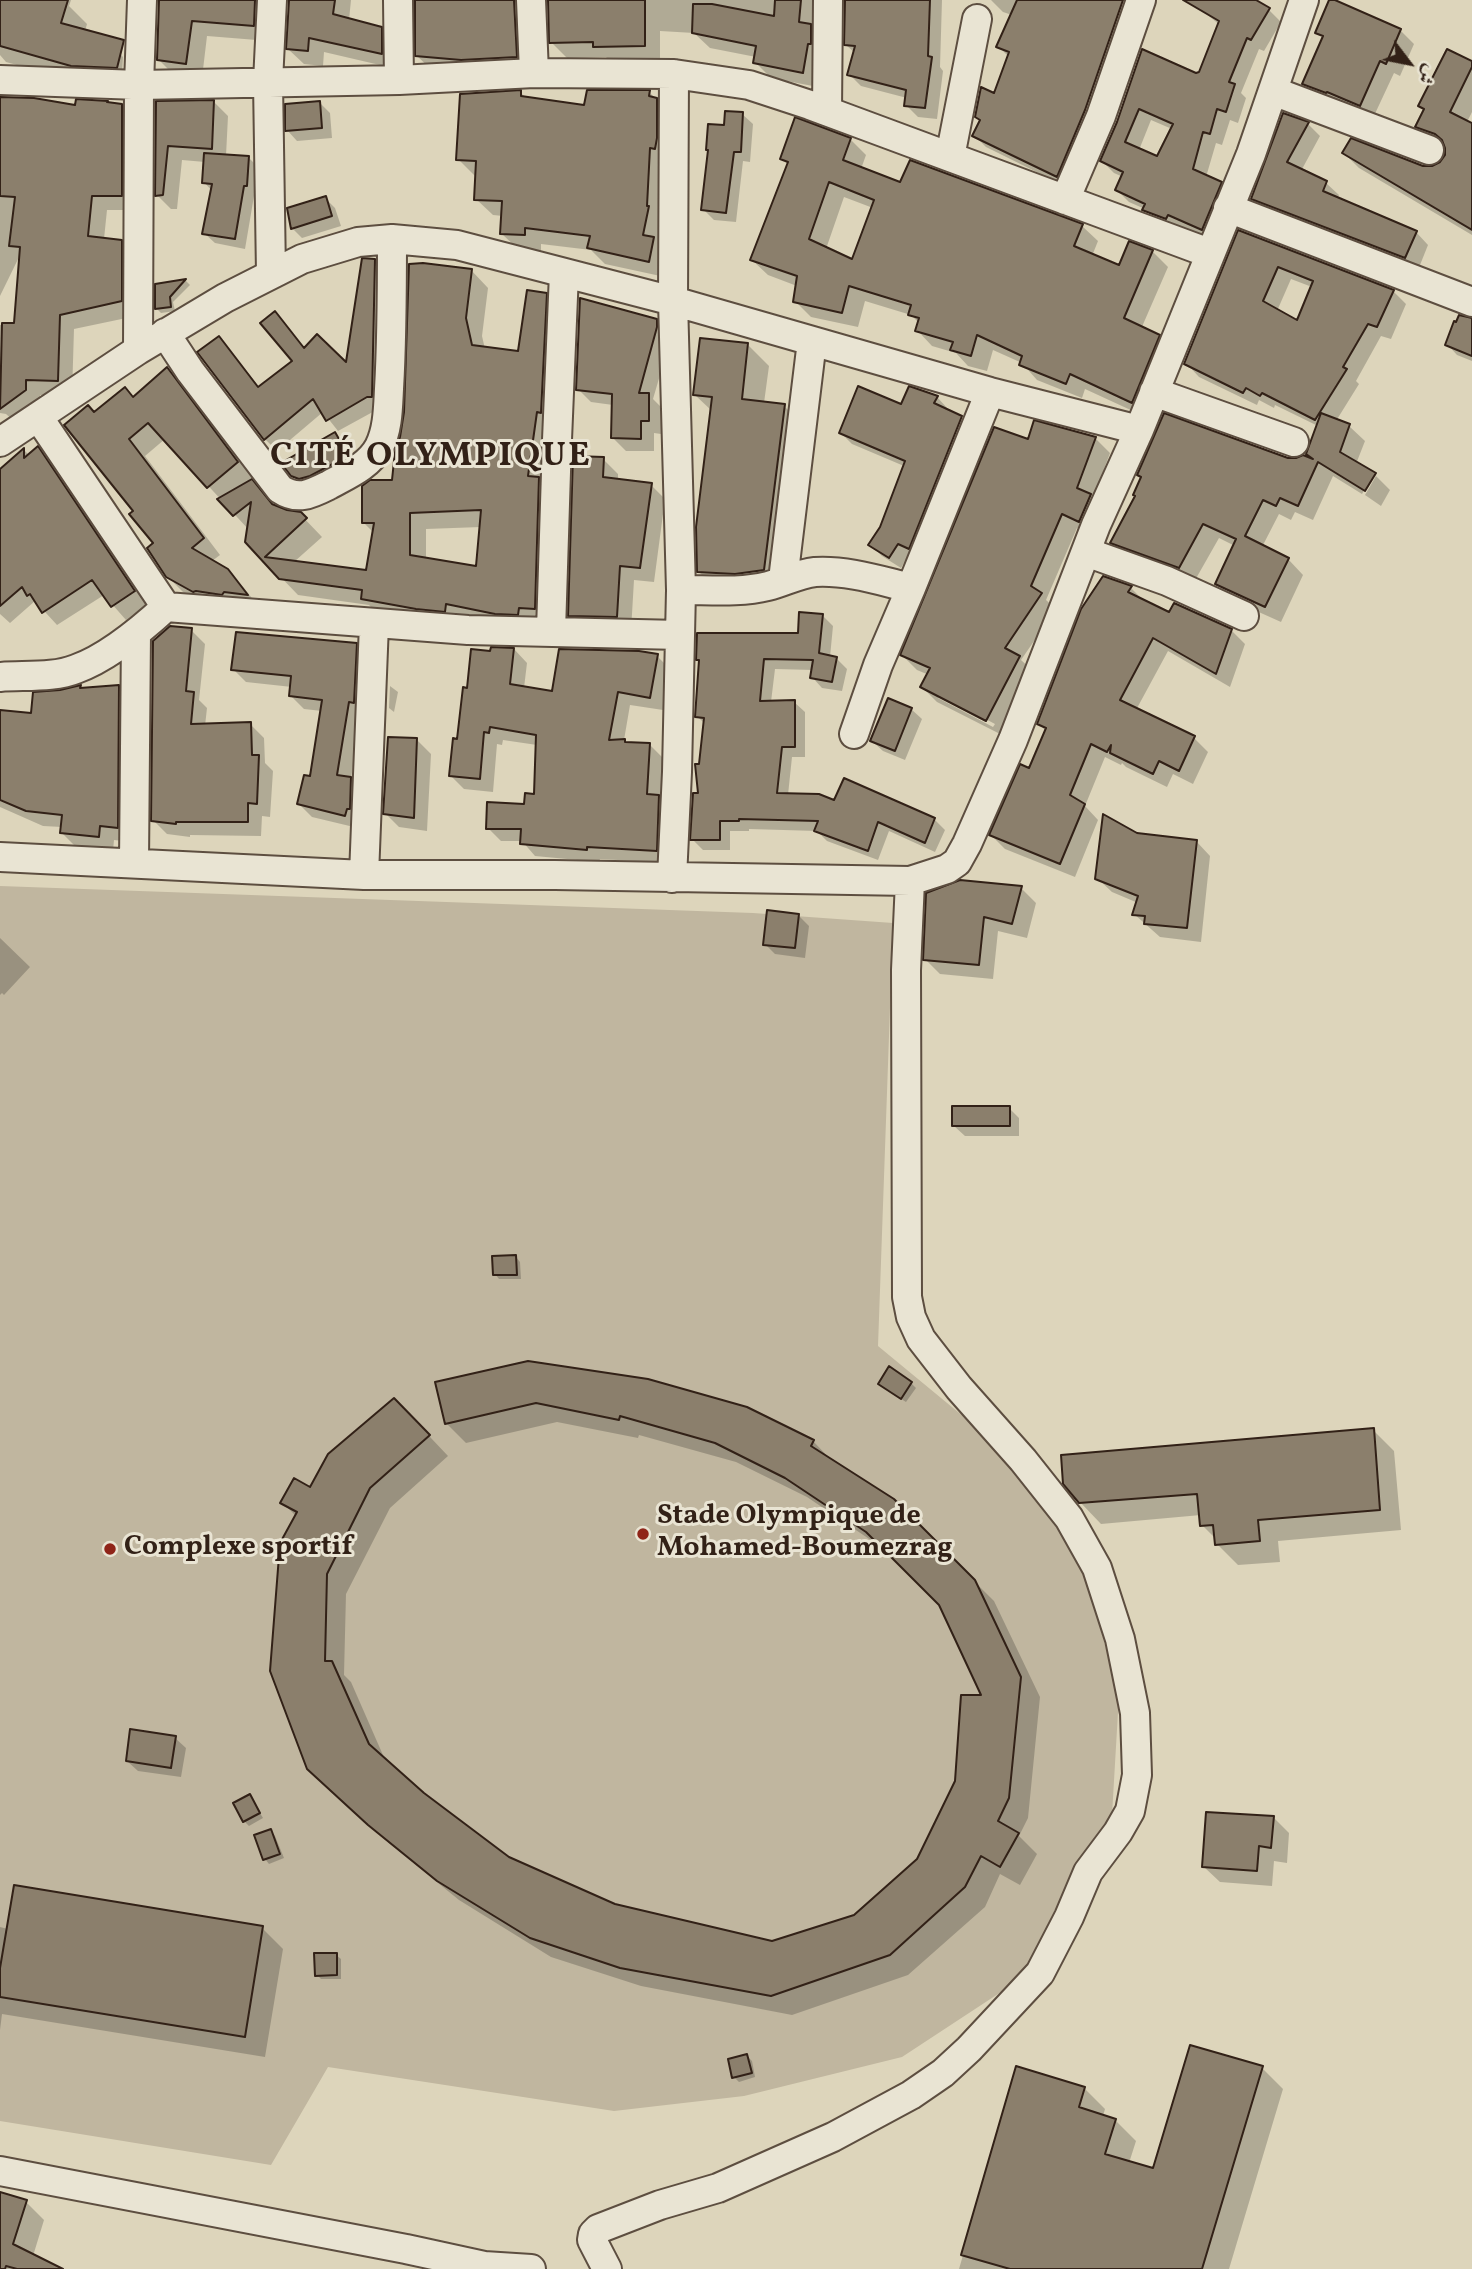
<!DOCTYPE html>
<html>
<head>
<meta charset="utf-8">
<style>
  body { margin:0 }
  #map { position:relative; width:1472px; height:2269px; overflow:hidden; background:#ddd5bb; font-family:Vollkorn,Amiri,serif }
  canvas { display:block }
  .north { position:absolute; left:1374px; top:28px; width:70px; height:70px; -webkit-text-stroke:5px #e9e4d3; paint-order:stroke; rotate:122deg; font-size:19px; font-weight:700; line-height:28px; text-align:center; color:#322117 }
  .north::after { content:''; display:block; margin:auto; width:24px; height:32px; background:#322117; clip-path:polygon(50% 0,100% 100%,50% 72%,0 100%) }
</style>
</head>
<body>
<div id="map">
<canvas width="1472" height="2269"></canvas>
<div class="north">ش</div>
</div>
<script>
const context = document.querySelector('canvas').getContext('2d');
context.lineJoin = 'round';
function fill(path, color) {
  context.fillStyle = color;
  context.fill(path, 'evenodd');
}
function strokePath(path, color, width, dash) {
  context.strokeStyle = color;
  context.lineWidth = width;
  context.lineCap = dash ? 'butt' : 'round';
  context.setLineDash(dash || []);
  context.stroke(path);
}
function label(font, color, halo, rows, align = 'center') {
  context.font = font + ' Vollkorn,serif';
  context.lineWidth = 6;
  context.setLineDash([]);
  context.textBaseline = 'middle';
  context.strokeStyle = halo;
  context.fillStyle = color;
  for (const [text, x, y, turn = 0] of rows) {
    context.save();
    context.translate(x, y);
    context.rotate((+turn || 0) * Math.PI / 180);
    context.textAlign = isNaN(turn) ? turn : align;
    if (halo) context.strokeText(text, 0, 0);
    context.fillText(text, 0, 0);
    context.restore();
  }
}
const green = new Path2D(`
  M0,886L753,913L893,923L878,1346L981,1431L1081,1559L1119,1695L1112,1815L1036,1969L902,2057L744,2096L614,2111L328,2067L271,2165L0,2121Z`);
const shadow = new Path2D(`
  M0,0H71L69,6L87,24L85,31L102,36L123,57L122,74L94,86L6,62L0,55Z
  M160,0H283L269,41L207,36L202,78L174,75L158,59Z
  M290,0H351L349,20L381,28L397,44V69L324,52L323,66L304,64L288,49Z
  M416,0H543L532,72L433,71L417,56Z
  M549,0H817L818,87L771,78L755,62L756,57L710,48L694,33L660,31V61L610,62L606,57L567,58L551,42Z
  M846,0H942L940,67L943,71L937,119L918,117L906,105L907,98L861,86L849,74L855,53L846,45Z
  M991,0H1141L1069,188L986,147L974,135L995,96L1009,57L998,46L1012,15L1003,12Z
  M1206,0H1241L1269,10L1281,22L1264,51L1259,49L1241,93L1246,98L1238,123L1230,120L1222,145L1216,143L1206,177L1221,184L1233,196L1215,241L1180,226L1178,231L1157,222L1145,209L1129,202L1117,190L1123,177L1114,173L1102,161L1118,122L1143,52L1196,75L1201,73L1220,25L1200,9ZM1151,120L1172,129L1158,159L1139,150Z
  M1400,30L1414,44L1400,76L1394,73L1373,118L1317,97L1304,84L1324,39L1317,32Z
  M1472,63V112L1467,122L1472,125V235L1359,168L1344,153L1423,167L1431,168L1440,165L1446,156L1447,147L1433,142L1418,127L1426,111L1421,106Z
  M520,92L527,99L586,107L649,92L673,116L665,277L605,264L591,250L541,244V251L519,250L502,234L503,216L493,215L476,199L477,176H475L458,159Z
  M0,98L77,107L122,105L137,121L136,210H107L104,239L121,241L136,256V316L74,329L72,395H40V405L16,423L6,414L0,413V325H16L21,253L0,296Z
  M214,102L228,116L226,156L249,158L259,168L257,196H254L245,249L215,243L204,233L212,191L204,182L205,162L182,160L177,209H171L157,195V103Z
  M320,103L330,113L332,138L297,141L287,130Z
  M742,114L753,124L750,162L743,161L736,222L714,220L703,209L725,127Z
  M1284,115L1308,124L1320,136L1301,171L1326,183L1339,195L1337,199L1416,232L1428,245L1418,270L1265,211L1253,199Z
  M850,139L866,155L861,169L901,184L1082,226L1098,241L1092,256L1120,268L1152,251L1168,267L1141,329L1158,337L1174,352L1148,418L1085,389L1082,398L1037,380L1022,363L993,350L987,371L968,366L956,353L932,346L917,330L919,323L911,315L865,301L858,327L811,317L795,301L797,286L768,275L752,260L789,165L782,158ZM844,197L873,208L853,261L826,249Z
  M325,198L335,208L341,226L302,238L292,228Z
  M1239,232L1393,291L1406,304L1391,339L1381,336L1356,381L1359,384L1336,421L1349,426L1365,441L1356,464L1375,475L1390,490L1381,506L1365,495L1376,476H1372L1362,494L1333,476L1313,520L1295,512L1291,520L1279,514L1262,547L1288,559L1303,575L1281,622L1232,600L1217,584L1235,546L1219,538L1194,582L1127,558L1112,543L1288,459L1316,462L1308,454L1318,426L1275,405L1274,408L1259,400L1257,405L1199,377L1186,363ZM1291,279L1312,287L1298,323L1277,311Z
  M375,261L386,272L380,408L338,431L323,412L277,451L265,439L200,352L219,338L230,350L260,388L295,361L286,325L305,349L347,366Z
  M471,270L488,288L482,336L485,349L519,353L546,294L563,312L552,625L380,616L369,605L298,595L247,542L249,530L165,439L145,456L220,555L212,561L227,570L244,588L262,611L211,608L185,594L167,576L156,543L136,511L95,414L134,399L167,369L184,385L254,479L251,481L276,507L300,514L322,537L294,562L367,572L374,533L364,523L393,482ZM481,527L478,568L426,560V529Z
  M186,281L190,285L173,302L175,311L161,313L157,309V286Z
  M656,320L669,334L670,341L653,399L662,408L661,434L654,433V451H626L613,438V405L591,402L578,389Z
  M1472,330V361L1457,355L1447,344Z
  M748,345L769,366L764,403L784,406L805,427L786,590L720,593L699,572L712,411L695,395Z
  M937,397L948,409L947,411L961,418L972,429L920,559L909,554L901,568L882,556L870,545L881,528L904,466L852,444L841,433L902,406Z
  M335,434L345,444L357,466L303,486L292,475Z
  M1095,438L1110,453L1093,499L1095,536L1077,528L1046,600L1056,609L1021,660L1034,672L1002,735L937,702L922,687L929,675L917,670L902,655L1029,442ZM938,694L995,724L993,727L938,698Z
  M38,449L52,462L147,605L126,620L104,595L57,625L35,601L10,623L0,614V471L24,450L30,456Z
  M603,459L618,474V480L651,485L665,499L654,582L634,580L631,631L585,630L570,615Z
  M1131,588L1145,602L1170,614L1231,630L1245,644L1230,687L1168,651L1136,710L1194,738L1208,752L1193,784L1173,774L1167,787L1126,767L1122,763L1121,765L1105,757L1085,806L1098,820L1075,877L1005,849L991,835L1030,770L1047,732L1039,724Z
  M823,616L833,626L830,657L836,658L847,669L842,691L822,688L812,677L813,670L775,669L771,702H794L805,712V757H792L788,795L934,819L945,830L935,852L889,831L878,860L827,841L817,831L749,829V831H730V850H703L692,839L700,795L705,724L697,716L701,662L698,659L799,635Z
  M191,630L205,644L199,700L207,708L205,726L250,724L264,738L265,763L273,771L270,817L262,816L261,836L190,835V837L167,834L153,820Z
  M356,645L369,658L351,779L363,792L358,828L312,817L299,804L311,779L322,711L304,709L291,696L292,687L246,682L233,669Z
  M514,649L527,663L524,688L553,693L657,656L670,669L663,710L630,705L624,740L627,743L650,745L663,758L660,799L672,810L669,863L600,859L599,862L535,856L522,841H501L488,828L525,806L536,796L537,745L503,740L502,745L497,744L493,792L464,789L451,776L468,690L492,653Z
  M390,686L398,692L394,712L389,708Z
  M80,687L83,690L118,687L133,702L132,842L114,840L113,851L77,848L62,833V827L43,826L0,807V712L33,715Z
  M911,709L922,719L905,760L883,751L872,741Z
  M417,740L431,754L427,831L399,827L385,813Z
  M1137,835L1196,841L1210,856L1201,942L1160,937L1134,914L1138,903L1112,892L1097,878Z
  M1021,888L1036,903L1027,938L998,931L993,979L940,974L925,959Z
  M798,915L809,926L805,958L775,954L765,944Z
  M0,938L30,967L4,995L2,993L0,995Z
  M1009,1108L1019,1118V1136H965L954,1126Z
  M516,1257L520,1262L521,1279H499L495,1274Z
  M437,1383L813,1441L832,1461L893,1501L994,1601L1040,1697L1028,1818L1019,1836L1037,1854L1020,1885L1000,1874L985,1907L908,1975L792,2015L641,1986L551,1957L459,1900L390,1844L328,1788L296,1516L283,1503L311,1490L414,1420L448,1456L390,1508L346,1594L344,1675L351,1682L386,1762L423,1794L508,1859L614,1905L772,1943L855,1916L919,1860L957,1781L984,1697L940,1604L887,1551L807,1497L736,1462L639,1435L638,1438L557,1422L466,1443L446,1423Z
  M911,1383L916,1388L906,1402L884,1388Z
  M1373,1430L1394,1451L1401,1530L1278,1541L1280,1562L1238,1565L1217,1544L1216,1539L1202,1525L1201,1515L1101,1524L1080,1502Z
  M175,1738L186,1748L181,1777L138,1771L127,1761Z
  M250,1796L263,1818L249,1826L244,1821Z
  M1273,1817L1289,1833L1287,1863L1274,1861L1272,1886L1220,1882L1204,1867Z
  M271,1831L275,1836L284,1858L269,1864L265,1859Z
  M0,1927L8,1929L262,1928L283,1949L265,2057L2,2014L0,2030Z
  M336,1955L341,1959V1979H321L317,1975Z
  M747,2056L752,2061L755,2077L739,2082L734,2077Z
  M1262,2068L1283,2089L1229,2269H959L1017,2069L1084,2088L1105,2109L1103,2116L1115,2120L1136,2141L1129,2163L1154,2171Z
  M0,2194L26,2202L44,2220L33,2256L59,2269H0Z`);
const building = new Path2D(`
  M0,0H68L61,23L124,40L117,68L71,66L0,46Z
  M159,0H255L254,26L192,21L186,64L157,60Z
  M289,0H335L333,14L382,27V54L309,38L308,51L286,49Z
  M415,0H514L517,57L461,60L415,56Z
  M548,0H645V46L593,47V42L549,43Z
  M775,0H801L799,22L811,24V44H808L803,73L753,63L756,46L692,33L693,4H712L774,16Z
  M845,0H930L928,56L932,57L925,108L904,106L906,90L847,75L855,46L844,45Z
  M1017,0H1123L1085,110L1057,177L972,136L980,120L975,117L981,87L994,93L1009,52L996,47Z
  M1183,0H1256L1270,8L1251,40L1247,38L1229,82L1235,84L1226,112L1217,109L1210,134L1203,132L1193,169L1222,182L1202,230L1168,215L1166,219L1142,210L1145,204L1115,190L1123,172L1100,161L1117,122L1142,49L1196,73L1199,72L1219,21ZM1139,109L1173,124L1157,156L1125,142Z
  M1329,0H1335L1401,29L1386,64L1380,61L1360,106L1327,92L1326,93L1302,84L1323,36L1315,33Z
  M1447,49L1472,61V67L1450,112L1472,123V230L1342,153L1351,138L1423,166H1432L1440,162L1445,155V148L1442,140L1435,134L1415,127L1424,109L1418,106Z
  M521,90V96L584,105L587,90H650L649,96L657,98V138L655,149L650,148L647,206H649L643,235L654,237L649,262L587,248L590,236L525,228V235L500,234L502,201L474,200L476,161L456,160L460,94Z
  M0,97L34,98L75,105L76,99L108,101L107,102L122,104V196H92L88,236L122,240V301L60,315L58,381L26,380V390L0,409L2,323H14L20,247L9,246L15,197L0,196Z
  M214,100L212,149L168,146L163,195L155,196L156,101Z
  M320,101L322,128L285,131V104Z
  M725,111L743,112L741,152H734L726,213L701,210L708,150H706L708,124L724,125Z
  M1283,113L1309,122L1287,162L1327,181L1323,191L1417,231L1405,258L1251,199Z
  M795,117L851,138L843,160L900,182L910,160L1083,224L1074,246L1119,265L1129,241L1153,250L1124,318L1160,335L1132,403L1070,374L1066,384L1019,365L1022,356L977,335L971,356L950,350L953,342L915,331L919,318L908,315L911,305L849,286L842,313L793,302L797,276L750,260L788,162L780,159ZM829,182L874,200L852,259L809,239Z
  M204,153L249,156L247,186H244L235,239L202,234L212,184L202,183Z
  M326,196L332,216L291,229L287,208Z
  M1238,230L1394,290L1377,327L1368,324L1343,367L1347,369L1315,420L1262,393L1260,396L1246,388L1243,393L1184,364ZM1278,267L1313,281L1297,320L1263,301Z
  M362,258L375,259L372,397H367L326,421L313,399L264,440L197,352L219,336L258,387L292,361L260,323L275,311L304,348L317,334L346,362Z
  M423,263L472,269L466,318L472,345L518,351L527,290L547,293L541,413L537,412L528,476L539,477L535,609L519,608L518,615L495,614L446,604L445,612L416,609L361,599L362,590L279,579L245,542L251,502L233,516L217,499L252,479L272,504L287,510L301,512L307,518L265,557L366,570L374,523H362V486L370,480H392L395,451L400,437L404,412L409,264ZM481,510L476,566L410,555V513Z
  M186,279L170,297L171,307L155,309V284Z
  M580,298L657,319V327L639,393H649V421H641V439L611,438L612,394L576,390Z
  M1459,315L1472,318V356L1445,345L1454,321L1456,322Z
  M700,338L748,343L742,399L785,404L764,570L735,574L697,572L696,527L712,397L693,395Z
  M167,367L238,462L207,488L148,423L129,439L204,538L192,548L228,569L248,595L224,592L222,595L196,591L193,592L166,577L147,548L153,543L129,514L133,511L64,425L88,405L94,412L125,387L133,397Z
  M858,386L901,404L909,386L938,396L934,403L962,416L909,549L898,544L889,558L868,545L880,527L905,461L839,433Z
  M1164,413L1288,458H1296L1303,455L1313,459L1306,454L1321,413L1350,424L1340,452L1376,473L1365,491L1318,462L1298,506L1280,498L1276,506L1263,500L1245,536L1289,558L1265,607L1215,584L1236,539L1203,524L1179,568L1110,543L1135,496L1133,495L1141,477L1137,475Z
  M1034,420L1096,437L1077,488L1091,494L1079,522L1062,514L1031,586L1042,593L1005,648L1020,656L986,721L920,687L930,668L900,655L994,427L1028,439Z
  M335,432L348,455L342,459L310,476L299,479L291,476L281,463Z
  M38,446L135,591L111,607L92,580L42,613L30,594L27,596L22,587L0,606V469L24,448V458Z
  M573,456L604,457L603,477L652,483L640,568L620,566L617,617L568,616Z
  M1103,576L1132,586L1128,592L1169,612L1174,603L1232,629L1216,674L1153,638L1152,640L1120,700L1195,736L1179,771L1159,761L1153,774L1110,753L1111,745L1107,752L1091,744L1070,795L1085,804L1060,864L989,835L1020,764L1029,768L1046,728L1037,724L1081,609Z
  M799,612L823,614L819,653L837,657L832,682L810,678L813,660L764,659L760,701L795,700V747H782L777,793L819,794L834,800L844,778L935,818L925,843L878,822L868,851L814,831L818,821L739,819V821H720V840H690L693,793H698L695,764H699L704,718L695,717L699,660H696L697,633H798Z
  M170,626L192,628L186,691L194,692L191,724L251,722L252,755H259L257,804L248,803V822H176V824L151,821L153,641Z
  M236,632L357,643L354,703L349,702L337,775L351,777L350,809H347L345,816L297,804L304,775L310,776L322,700L289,696L291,676L231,670Z
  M491,647L514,648L510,684L552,691L559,649L639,651L658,654L650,698L618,692L609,740L625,739V742L650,743L647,794L659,795L657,851L587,847V850L520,844L521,829H486L487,802L524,804L525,793L534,794L536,735L490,727L489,733L484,732L480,779L449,776L453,738L457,739L463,687L467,688L471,649L490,651Z
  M81,685L80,688L119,685L118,828L100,826L99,837L60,833L62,815L26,811L0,800V710L31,713L33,692L60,690Z
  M888,698L912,708L895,751L870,741Z
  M388,737L417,738L414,818L383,814Z
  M1103,814L1137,833L1197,840L1187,928L1144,924L1145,916L1132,915L1138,896L1095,879Z
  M960,880L1022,886L1012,924L984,917L979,965L923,960L926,893Z
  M767,910L799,914L795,948L763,945Z
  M952,1106H1010V1126H952Z
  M516,1255L517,1275H493L492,1256Z
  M528,1361L648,1379L747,1407L814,1440L811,1446L894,1499L975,1580L1021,1677L1009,1798L998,1821L1019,1833L1000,1867L981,1856L965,1887L890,1955L771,1996L620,1968L530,1938L437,1881L368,1825L307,1769L270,1671L280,1543L297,1512L280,1503L294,1478L310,1487L328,1454L394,1398L430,1435L370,1488L327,1574L325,1661H332L369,1744L424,1793L509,1857L615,1904L772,1941L854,1915L917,1859L955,1781L961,1695H981L939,1605L866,1532L785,1478L715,1443L620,1416L619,1420L536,1403L445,1424L435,1382Z
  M889,1366L912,1382L901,1399L878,1384Z
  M1374,1428L1380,1510L1258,1520L1260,1541L1215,1545L1213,1525L1200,1526L1197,1494L1079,1503L1063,1484L1061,1455Z
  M130,1729L176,1736L171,1768L126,1761Z
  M250,1794L260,1813L243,1822L233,1803Z
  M1206,1812L1274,1816L1271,1848L1259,1846L1257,1871L1202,1867Z
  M271,1829L280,1854L263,1860L254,1835Z
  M14,1885L263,1926L245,2037L0,1997V1968Z
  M314,1953H337V1975L315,1976Z
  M1190,2045L1263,2066L1202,2269H1010L961,2255L1016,2066L1085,2087L1079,2107L1116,2119L1105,2154L1153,2168Z
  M747,2054L752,2073L732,2078L728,2059Z
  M0,2192L27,2200L13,2244L63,2269H17L6,2266L5,2269H0Z`);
const street = new Path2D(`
  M398,0L399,80
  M531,0L534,73
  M0,80L139,85L399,80L534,73L674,74L749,85L810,105L1209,253
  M1273,91L1429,150
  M827,111L828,0
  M950,157L977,19
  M1065,200L1101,116L1141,0
  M1228,208L1472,302
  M271,274L268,82L272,0
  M165,333L190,371L280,489C298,501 311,494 329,485C347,475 369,466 379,447C388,429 388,408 389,389C392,339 392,289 392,239
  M138,350L139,85L142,0
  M1154,392L1294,442
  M39,418L166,607L468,630L680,635
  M0,442L138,350L225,298L302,259L358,242L392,239L457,245L673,301L990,392L1139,430
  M1086,552L1167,581L1244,616
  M783,580L812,341
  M681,590C710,590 740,593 768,586C784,582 798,574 815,572C847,570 881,581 911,588
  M551,631L557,440L564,273
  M0,677C24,675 54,678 76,669C107,658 142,629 166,607
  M854,734L878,665L911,588L990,392
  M0,857L364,875H555L910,881L947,869L957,862L967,844L1013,740L1096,525L1139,430L1251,154L1304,0
  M134,862L136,634
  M364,875L374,624
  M672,878L677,772L681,590L673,301L674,74
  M0,2171L406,2249L484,2266L531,2269
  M607,2269L592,2240L593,2234L598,2229L660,2205L718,2188L833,2137L911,2095L943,2073L969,2049L1040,1973L1069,1917L1088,1872L1118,1832L1130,1811L1137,1775L1135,1713L1120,1639L1097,1568L1069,1518L1023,1460L959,1388L921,1339L911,1317L907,1297L906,970L910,881`);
const markers = [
  [643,1534,7,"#8f2418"],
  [110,1549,7,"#8f2418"]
];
const poiNames = [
  ["Stade Olympique de",657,1518],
  ["Mohamed-Boumezrag",657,1550],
  ["Complexe sportif",124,1549]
];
const districtNames = [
  ["CITÉ OLYMPIQUE",431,459]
];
fill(green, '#c0b69f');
fill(shadow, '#0003');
fill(building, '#8b7f6c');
strokePath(building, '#322117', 2);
strokePath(street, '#5d4e40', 32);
strokePath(street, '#e9e4d3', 28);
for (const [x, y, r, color] of markers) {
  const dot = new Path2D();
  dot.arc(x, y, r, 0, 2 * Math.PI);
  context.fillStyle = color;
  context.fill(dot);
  strokePath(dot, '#e9e4d3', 2.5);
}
label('bold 28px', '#322117', '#e9e4d3', poiNames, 'left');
context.letterSpacing = '2px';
label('bold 35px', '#322117', '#e9e4d3', districtNames);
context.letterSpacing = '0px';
</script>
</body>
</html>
